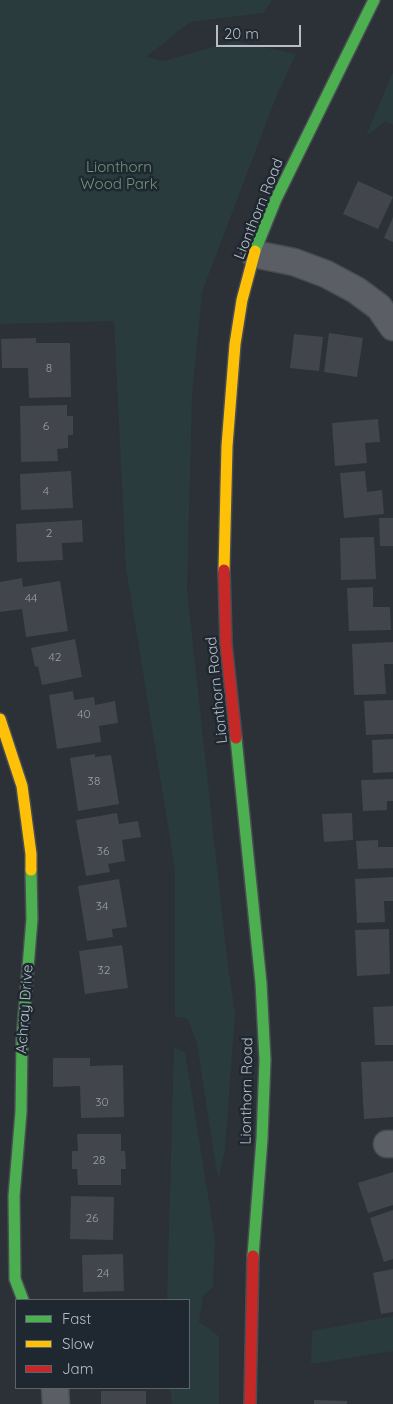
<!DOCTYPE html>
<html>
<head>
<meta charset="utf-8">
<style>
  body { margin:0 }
  #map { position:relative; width:393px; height:1404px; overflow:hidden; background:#2b3137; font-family:Quicksand,sans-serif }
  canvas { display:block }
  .legend { position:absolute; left:15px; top:1299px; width:175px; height:90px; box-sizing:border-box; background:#1f2731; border:1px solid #5b636d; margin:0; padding:6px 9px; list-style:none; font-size:15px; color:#b6bdc7 }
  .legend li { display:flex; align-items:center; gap:10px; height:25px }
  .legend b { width:25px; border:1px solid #5b636d }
  .scale { position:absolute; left:216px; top:25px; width:85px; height:22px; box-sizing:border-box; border:2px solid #b6bdc7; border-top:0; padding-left:6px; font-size:15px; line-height:18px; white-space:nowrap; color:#b6bdc7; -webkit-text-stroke:4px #1f2731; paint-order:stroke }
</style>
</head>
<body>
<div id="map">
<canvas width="393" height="1404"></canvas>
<ul class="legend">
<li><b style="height:6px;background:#4caf50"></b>Fast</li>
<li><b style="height:6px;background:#ffc107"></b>Slow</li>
<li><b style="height:6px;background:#c62828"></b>Jam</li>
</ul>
<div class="scale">20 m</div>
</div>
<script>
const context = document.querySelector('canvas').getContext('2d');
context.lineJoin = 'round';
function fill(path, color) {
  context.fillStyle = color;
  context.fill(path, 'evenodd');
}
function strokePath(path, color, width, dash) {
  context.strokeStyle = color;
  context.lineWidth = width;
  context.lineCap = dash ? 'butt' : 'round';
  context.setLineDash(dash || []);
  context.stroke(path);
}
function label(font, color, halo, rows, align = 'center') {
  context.font = font + ' Quicksand,sans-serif';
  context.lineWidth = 5;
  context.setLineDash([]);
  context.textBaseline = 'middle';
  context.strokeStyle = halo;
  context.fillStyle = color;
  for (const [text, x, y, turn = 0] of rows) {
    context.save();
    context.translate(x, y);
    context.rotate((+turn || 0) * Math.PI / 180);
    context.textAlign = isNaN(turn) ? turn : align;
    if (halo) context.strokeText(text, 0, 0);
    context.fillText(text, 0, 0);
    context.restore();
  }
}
const green = new Path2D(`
  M0,0H272L264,13L190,22L146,57L163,61L235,41L296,54L276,97L202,292L192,397L187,590L227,959L235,1013L225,1149L219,1178L216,1167L197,1043L187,1018L175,1017V869L126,568L114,321L0,324Z
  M393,72V125L386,121L366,136Z
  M174,1048L185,1052L215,1240L213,1287L203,1296L199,1322L219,1336V1404H172L170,1388H189V1300H167Z
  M393,1316V1351L311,1364L312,1331Z`);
const building = new Path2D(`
  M358,181L393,197L378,229L343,214Z
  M393,217V242L384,238Z
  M329,333L363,338L357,377L324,372Z
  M294,334L323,337L319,371L290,368Z
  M36,338V343H70L71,397L29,398L28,368H2L1,339Z
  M67,405V416H73V435H68V448L57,449L58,461L21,462L20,406Z
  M378,419L380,442L365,443L367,463L335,466L332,423Z
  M71,471L73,508L21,510L20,474Z
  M365,471L367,492L382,490L384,514L344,518L340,473Z
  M379,518H393V546H380Z
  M82,520L83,542L62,543L63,560L17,562L16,524Z
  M374,537L376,579L341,580L340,538Z
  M22,578L23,587L60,581L68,631L26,637L22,609L0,612V582Z
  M373,587V607H390L391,630L349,631L347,588Z
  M75,639L82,677L42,685L38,666L35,667L31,648Z
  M393,642V664H384L386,694L354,695L352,644Z
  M73,691L74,700L94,697L95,705L115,701L118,723L99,726L101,742L57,749L49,695Z
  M393,700V734L366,735L364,701Z
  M393,739V772L373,773L372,740Z
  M95,754V757L111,755L119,804L78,811L70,758Z
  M393,779V801H387V810L363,811L361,780Z
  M117,813L119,824L138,821L141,837L122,840L125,861L108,864L110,872L86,876L76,820Z
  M352,813L353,840L324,842L322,814Z
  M378,840V847H393V868L358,869L356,841Z
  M393,877V901H384L385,922L357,923L355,879Z
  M119,879L127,927L112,929L113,937L87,941L78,886Z
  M389,929L390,974L357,976L355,930Z
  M122,945L128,988L85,994L79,951Z
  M393,1006V1045H375L373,1007Z
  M53,1058H90V1066L123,1065L124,1117L81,1118L80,1086L53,1087Z
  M393,1061V1117L364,1119L361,1062Z
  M77,1134H121V1151H125L126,1169H121V1185H78L77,1169H72V1151H78Z
  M393,1172V1205L368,1213L358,1183Z
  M71,1196L114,1197L113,1240L70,1239Z
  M393,1210V1259L384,1262L370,1218Z
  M123,1254L124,1291L83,1292L82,1255Z
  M393,1269V1312L381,1314L373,1273Z
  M101,1391H146V1404H101Z
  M314,1400L347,1401V1404H314Z`);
const street = new Path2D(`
  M254,254L294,262L326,274L356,290L379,307L393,327
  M387,1144H393
  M55,1388L56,1404`);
const fast = new Path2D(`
  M255,251L276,199L374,0
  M236,738L261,983L265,1060L262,1139L253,1256
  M23,1300L15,1279L14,1196L21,1112L22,1040L32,919L31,870`);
const slow = new Path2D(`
  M224,570L227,446L235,344L242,300L255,251
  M0,719L22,786L31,854V870`);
const jam = new Path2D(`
  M224,570L226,644L236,738
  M250,1404L253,1256`);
const numberNames = [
  ["8",49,368],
  ["6",46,426],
  ["4",46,491],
  ["2",49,533],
  ["44",31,598],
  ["42",55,657],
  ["40",84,714],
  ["38",94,781],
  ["36",103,851],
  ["34",102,906],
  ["32",104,970],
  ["30",102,1102],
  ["28",99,1160],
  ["26",92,1218],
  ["24",103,1273]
];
const parkNames = [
  ["Lionthorn",119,167],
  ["Wood Park",119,184]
];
const streetNames = [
  ["Lionthorn Road",259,209,-68],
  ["Lionthorn Road",217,690,-96],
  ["Achray Drive",25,1009,-86],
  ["Lionthorn Road",247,1091,-89]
];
fill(green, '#293b3d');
fill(building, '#42464c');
strokePath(street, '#494d52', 29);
strokePath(fast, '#494d52', 14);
strokePath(slow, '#494d52', 14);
strokePath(jam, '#494d52', 14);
strokePath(street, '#5b5f65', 26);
strokePath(fast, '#4caf50', 11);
strokePath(slow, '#ffc107', 11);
strokePath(jam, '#c62828', 11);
label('12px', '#999fa8', null, numberNames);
label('15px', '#6e9777', '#1f2731', parkNames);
label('15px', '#b6bdc7', '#1f2731', streetNames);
</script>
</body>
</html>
